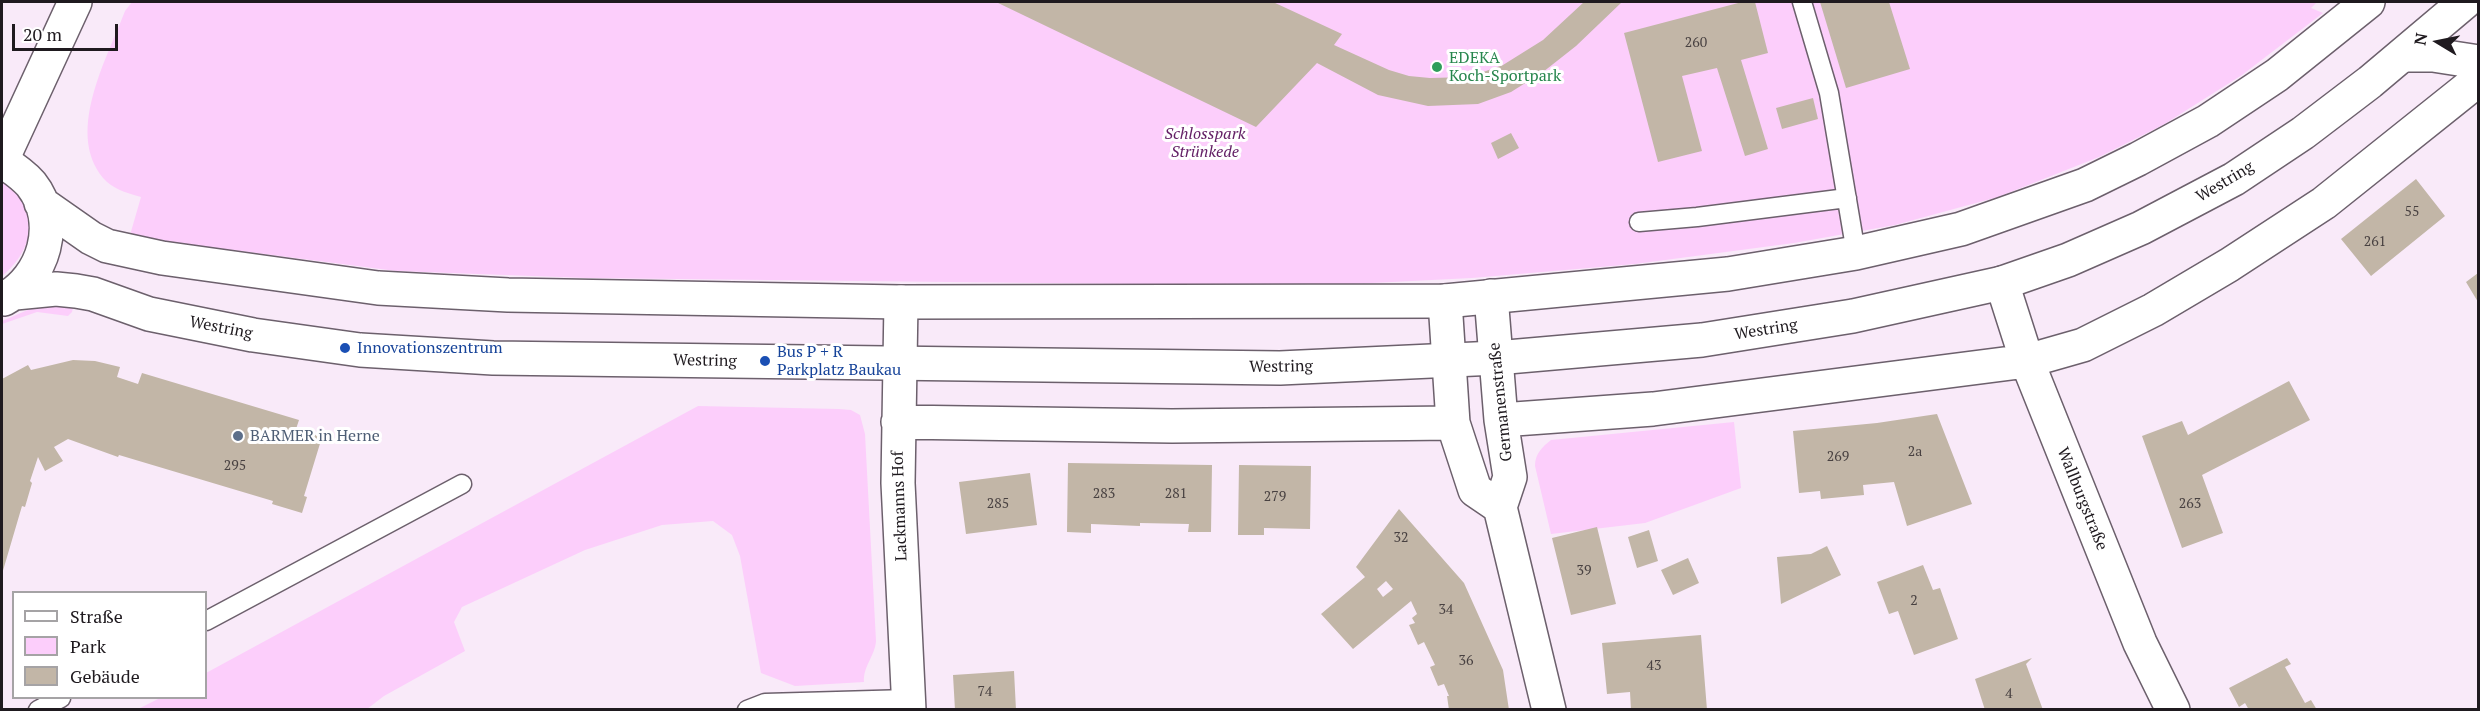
<!DOCTYPE html>
<html>
<head>
<meta charset="utf-8">
<style>
  body { margin:0 }
  #map { position:relative; width:2480px; height:711px; overflow:hidden; background:#f9eaf9; font-family:"PT Serif",serif }
  canvas { display:block }
  .frame { position:absolute; inset:0; border:3px solid #1f1a1f; pointer-events:none }
  .legend { position:absolute; left:12px; top:591px; width:195px; height:108px; box-sizing:border-box; background:#fff; border:2px solid #a5a3a5; margin:0; padding:8px 10px; list-style:none; font-size:18px; color:#1f1a1f }
  .legend li { display:flex; align-items:center; gap:12px; height:30px }
  .legend b { width:30px; border:2px solid #a5a3a5 }
  .north { position:absolute; left:2408px; top:12px; width:60px; height:60px; -webkit-text-stroke:4px #fff; paint-order:stroke; rotate:280deg; font-size:16px; font-weight:700; line-height:24px; text-align:center; color:#1f1a1f }
  .north::after { content:''; display:block; margin:auto; width:21px; height:27px; background:#1f1a1f; clip-path:polygon(50% 0,100% 100%,50% 72%,0 100%) }
  .scale { position:absolute; left:12px; top:24px; width:106px; height:27px; box-sizing:border-box; border:3px solid #1f1a1f; border-top:0; padding-left:8px; font-size:18px; line-height:21px; white-space:nowrap; color:#1f1a1f; -webkit-text-stroke:4px #fff; paint-order:stroke }
</style>
</head>
<body>
<div id="map">
<canvas width="2480" height="711"></canvas>
<div class="frame"></div>
<ul class="legend">
<li><b style="height:8px;background:#fff"></b>Straße</li>
<li><b style="height:16px;background:#fccefb"></b>Park</li>
<li><b style="height:16px;background:#c2b6a7"></b>Gebäude</li>
</ul>
<div class="north">N</div>
<div class="scale">20 m</div>
</div>
<script>
const context = document.querySelector('canvas').getContext('2d');
context.lineJoin = 'round';
function fill(path, color) {
  context.fillStyle = color;
  context.fill(path, 'evenodd');
}
function strokePath(path, color, width, dash) {
  context.strokeStyle = color;
  context.lineWidth = width;
  context.lineCap = dash ? 'butt' : 'round';
  context.setLineDash(dash || []);
  context.stroke(path);
}
function label(font, color, halo, rows, align = 'center') {
  context.font = font + ' "PT Serif",serif';
  context.lineWidth = 6;
  context.setLineDash([]);
  context.textBaseline = 'middle';
  context.strokeStyle = halo;
  context.fillStyle = color;
  for (const [text, x, y, turn = 0] of rows) {
    context.save();
    context.translate(x, y);
    context.rotate((+turn || 0) * Math.PI / 180);
    context.textAlign = isNaN(turn) ? turn : align;
    if (halo) context.strokeText(text, 0, 0);
    context.fillText(text, 0, 0);
    context.restore();
  }
}
const green = new Path2D(`
  M132,2H2317L2311,8L2323,13L2242,75L2163,125L2099,157L1998,197L1895,225L1794,243L1635,264L1472,278L1312,286L587,278L396,271L241,251L128,242L141,197C130,194 116,190 107,182C62,137 107,59 125,11Z
  M2,179C44,203 35,250 2,276Z
  M44,303H74L72,312L68,316L37,312L2,324V321Z
  M698,406L839,409L851,410L860,415L865,434L876,641C875,656 863,666 864,682L795,686L761,673L740,556L732,535L713,521L662,525L585,550L462,607L454,622L465,651L384,696L367,709H138L160,698H206V673Z
  M1734,422L1741,488L1645,523L1551,534L1535,466C1535,454 1542,447 1551,440Z`);
const building = new Path2D(`
  M996,2H1273L1342,34L1334,45L1389,70L1409,76L1430,78L1469,77L1503,65L1543,40L1584,2H1622L1576,46L1543,72L1511,92L1478,104L1428,106L1378,95L1317,63L1256,127Z
  M1742,2H1755L1768,53L1741,60L1768,149L1745,156L1717,68L1682,76L1702,151L1658,162L1624,33Z
  M1820,2H1889L1910,69L1846,88Z
  M1813,98L1818,119L1782,129L1776,108Z
  M1511,133L1519,148L1498,159L1491,143Z
  M2416,179L2445,216L2371,276L2341,239Z
  M2478,273V302L2466,282Z
  M73,360L95,361L120,367L117,377L138,384L142,373L299,420L296,429L322,437L304,496L307,497L302,513L272,504L273,501L119,455L118,457L68,439L54,447L63,461L45,471L38,457L30,481L32,483L25,507L22,506L2,574V379L28,365L31,370Z
  M2289,381L2310,420L2202,475L2223,533L2182,548L2142,436L2182,421L2188,435Z
  M1937,414L1972,504L1907,526L1894,482L1863,485L1864,495L1821,499L1820,491L1799,493L1793,431L1877,423Z
  M1068,463L1212,465L1211,532H1188L1189,524L1140,523V526L1091,524V533L1067,532Z
  M1239,465L1311,466L1310,529L1264,528V535H1238Z
  M1030,473L1037,525L966,534L959,482Z
  M1399,509L1464,583L1503,670L1509,710H1449L1447,696H1449L1444,684L1438,686L1430,667L1435,665L1424,642L1418,645L1409,625L1415,623L1412,618L1417,614L1411,601L1353,649L1321,614L1365,577L1356,567ZM1386,581L1393,589L1383,597L1377,589Z
  M1597,527L1616,604L1571,615L1552,538Z
  M1649,530L1658,561L1637,568L1628,537Z
  M1827,546L1841,575L1781,604L1777,557L1811,554Z
  M1688,558L1699,583L1673,595L1661,570Z
  M1923,565L1933,590L1940,588L1958,639L1914,655L1898,611L1889,614L1877,582Z
  M1701,635L1707,710H1631L1630,692L1607,694L1602,643Z
  M2032,658L2026,664L2043,710H1985L1975,679Z
  M2287,658L2291,664L2285,667L2305,703L2311,700L2317,710H2249L2245,703L2239,707L2229,688Z
  M1014,671L1016,710H955L953,675Z`);
const service = new Path2D(`
  M1802,2L1829,93L1856,253
  M1639,222L1697,217L1847,198
  M206,621L462,484
  M38,710L61,698
  M747,710L765,703L909,699`);
const minor = new Path2D(`
  M2403,55H2433L2478,62
  M2002,283L2027,361L2140,643L2173,710
  M1491,296L1501,420L1510,477L1500,507L1549,710
  M1445,301L1453,423L1475,490L1500,507
  M901,302L898,483L909,710
  M1501,420L1653,409L2027,361L2083,345L2153,310L2229,265L2324,203L2478,80
  M898,422L1172,426L1453,423`);
const tertiary = new Path2D(`
  M2,160L75,2`);
const secondary = new Path2D(`
  M2,161C13,168 22,174 31,184C61,222 44,278 4,299
  M41,203L91,238L107,246L162,258L378,288L508,295L901,302L1445,301L1728,274L1856,253L1961,229L2085,185L2138,159L2208,121L2277,75L2368,2
  M15,293L56,289L76,291L93,294L149,314L253,335L360,350L493,358L1280,368L1496,358L1702,340L1853,316L2002,283L2068,260L2141,228L2234,179L2303,133L2370,82L2465,2`);
const markers = [
  [1437,67,6,"#2e9e5b"],
  [345,348,6,"#1a4fb4"],
  [765,361,6,"#1a4fb4"],
  [238,436,6,"#5c6f8a"]
];
const numberNames = [
  ["260",1696,43],
  ["55",2412,212],
  ["261",2375,242],
  ["2a",1915,452],
  ["269",1838,457],
  ["295",235,466],
  ["283",1104,494],
  ["281",1176,494],
  ["279",1275,497],
  ["285",998,504],
  ["263",2190,504],
  ["32",1401,538],
  ["39",1584,571],
  ["2",1914,601],
  ["34",1446,610],
  ["36",1466,661],
  ["43",1654,666],
  ["74",985,692],
  ["4",2009,694]
];
const leisureNames = [
  ["EDEKA",1449,58],
  ["Koch-Sportpark",1449,76]
];
const parkNames = [
  ["Schlosspark",1205,134],
  ["Strünkede",1205,152]
];
const streetNames = [
  ["Westring",2225,182,-31],
  ["Westring",221,328,11],
  ["Westring",1766,330,-9],
  ["Westring",705,361,1],
  ["Westring",1281,367,-1],
  ["Germanenstraße",1501,402,-96],
  ["Wallburgstraße",2082,499,68],
  ["Lackmanns Hof",900,506,-92]
];
const transitNames = [
  ["Innovationszentrum",357,348],
  ["Bus P + R",777,352],
  ["Parkplatz Baukau",777,370]
];
const serviceNames = [
  ["BARMER in Herne",250,436]
];
fill(green, '#fccefb');
fill(building, '#c2b6a7');
strokePath(service, '#6c606c', 21);
strokePath(minor, '#6c606c', 36);
strokePath(tertiary, '#6c606c', 36);
strokePath(secondary, '#6c606c', 36);
strokePath(service, '#fff', 18);
strokePath(minor, '#fff', 33);
strokePath(tertiary, '#fff', 33);
strokePath(secondary, '#fff', 33);
for (const [x, y, r, color] of markers) {
  const dot = new Path2D();
  dot.arc(x, y, r, 0, 2 * Math.PI);
  context.fillStyle = color;
  context.fill(dot);
  strokePath(dot, '#fff', 2);
}
label('14px', '#484141', null, numberNames);
label('16px', '#27864d', '#fff', leisureNames, 'left');
label('italic 16px', '#642066', '#fff', parkNames);
label('16px', '#1f1a1f', '#fff', streetNames);
label('16px', '#164399', '#fff', transitNames, 'left');
label('16px', '#4e5e75', '#fff', serviceNames, 'left');
</script>
</body>
</html>
